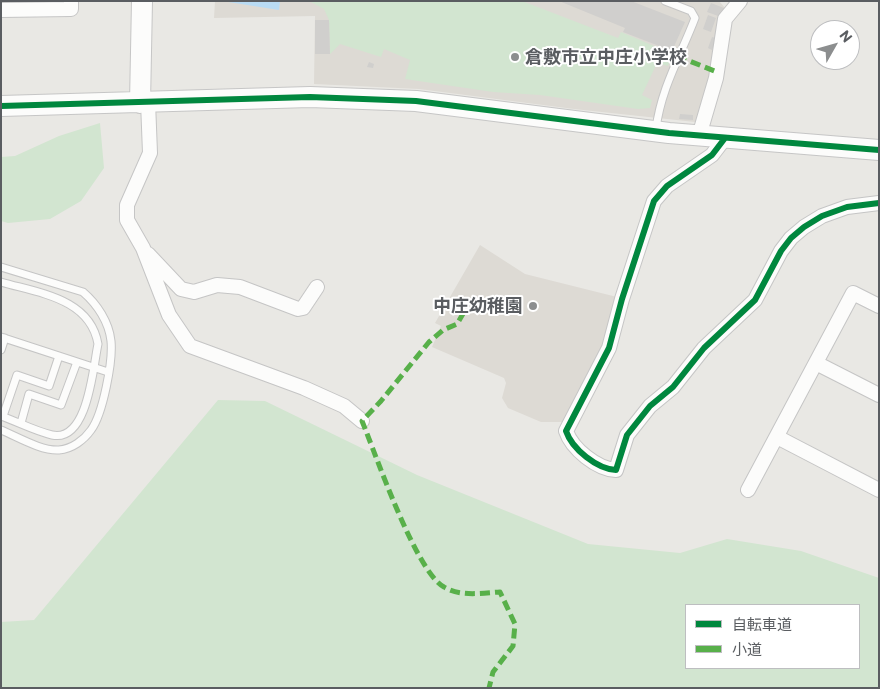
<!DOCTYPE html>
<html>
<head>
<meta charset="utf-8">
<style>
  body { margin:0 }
  #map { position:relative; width:880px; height:689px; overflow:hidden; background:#e9e8e4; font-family:Commissioner,"Noto Sans JP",sans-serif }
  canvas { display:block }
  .frame { position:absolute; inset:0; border:2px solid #5a5d61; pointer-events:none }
  .legend { position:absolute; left:685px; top:604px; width:175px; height:65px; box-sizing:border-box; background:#fff; border:1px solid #bdbec0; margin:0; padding:6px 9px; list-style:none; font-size:15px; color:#5a5d61 }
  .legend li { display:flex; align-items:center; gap:10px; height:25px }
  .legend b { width:25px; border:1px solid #bdbec0 }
  .north { position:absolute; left:810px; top:20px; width:50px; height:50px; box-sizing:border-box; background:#fff; border:1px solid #bdbec0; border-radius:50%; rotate:52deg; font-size:14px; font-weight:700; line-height:20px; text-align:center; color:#5a5d61 }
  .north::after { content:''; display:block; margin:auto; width:18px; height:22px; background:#8c8e8f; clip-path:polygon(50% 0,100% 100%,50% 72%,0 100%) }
</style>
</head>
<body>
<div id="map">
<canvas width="880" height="689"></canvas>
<div class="frame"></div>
<ul class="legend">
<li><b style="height:6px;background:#00873e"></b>自転車道</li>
<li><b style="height:6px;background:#58b04a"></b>小道</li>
</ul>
<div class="north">N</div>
</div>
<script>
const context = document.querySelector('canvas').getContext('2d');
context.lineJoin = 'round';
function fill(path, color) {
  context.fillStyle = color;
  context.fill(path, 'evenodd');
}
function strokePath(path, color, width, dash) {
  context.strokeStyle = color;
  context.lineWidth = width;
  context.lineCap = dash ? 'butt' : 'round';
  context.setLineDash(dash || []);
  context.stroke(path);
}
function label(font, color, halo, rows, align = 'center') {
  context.font = font + ' Commissioner,"Noto Sans JP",sans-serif';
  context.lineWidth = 4;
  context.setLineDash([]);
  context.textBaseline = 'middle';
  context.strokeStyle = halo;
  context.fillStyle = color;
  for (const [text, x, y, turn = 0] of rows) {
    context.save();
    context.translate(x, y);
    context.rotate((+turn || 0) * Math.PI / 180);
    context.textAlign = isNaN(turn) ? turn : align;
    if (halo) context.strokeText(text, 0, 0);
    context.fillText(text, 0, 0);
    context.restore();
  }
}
const education = new Path2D(`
  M215,1H719L726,9L711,78L698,121L695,122L574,109L419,89L314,84L315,16L214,18Z
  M480,245L525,274L617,297L599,363L562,422H541L508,408L502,398L506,383L504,378L432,347L441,326L435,323Z`);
const green = new Path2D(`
  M309,1H522L618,38L621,32L673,54L668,66L657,63L642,95L652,100L650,108L638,109L540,95L493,92L405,79L410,60L384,49L381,57L340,44L330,54L329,20L324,9Z
  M100,123L104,168L81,201L50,219L8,223L1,221V157L15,156L59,136Z
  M218,400L265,401L417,475L588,544L680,553L727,539L801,551L879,578V688H1V622L34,620ZM686,605H859V668H686Z`);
const water = new Path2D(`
  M222,1H280L279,10Z`);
const building = new Path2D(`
  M559,1H631L685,22L672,51L623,32L625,28Z
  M711,3L724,8L721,17L707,12Z
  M708,15L716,18L711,32L703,29Z
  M315,20H329L330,54H315Z
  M712,37L716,38L712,50L708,48Z
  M369,62L374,64L373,68L367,67Z
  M680,114L693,115V120L679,119Z`);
const lane = new Path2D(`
  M656,129C661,88 681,55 695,18L691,11L665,1
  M1,267L83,292C97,304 109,322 111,341C113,361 103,414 91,430C84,440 72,449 59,450C41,451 18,437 1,430
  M1,282C38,293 90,298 98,344C93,367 88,443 52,435C35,431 18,422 1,416
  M1,337L108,372
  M1,350L5,338
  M3,416L17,375L49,386L59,356
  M21,423L29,394L61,405L77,362`);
const street = new Path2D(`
  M1,10L71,9V1
  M148,102L150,153L127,205V220L143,248L169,315L190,346L304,388L344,406L362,421
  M699,136L716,78L725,19L740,1
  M725,138L712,155L667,186L654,201L622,299L609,348L566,431C572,449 597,469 616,470L627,435L650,406L673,387L704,348L755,300L781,251L791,238L804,227L822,216L847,207L879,203
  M148,254L181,289L194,292L217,285L240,287L298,309L303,308L317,287
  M816,363L879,395
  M777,437L879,490
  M748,490L853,293L879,306`);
const secondary = new Path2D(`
  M140,103L142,1
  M1,106L310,97L416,101L669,133L879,150`);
const quiet = new Path2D(`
  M677,56L717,72
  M464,312L457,324L443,330L429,342L381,401L362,421C376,455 416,572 444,587C460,597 482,593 500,592L515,624L513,646L493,672L489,688`);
const cycleway = new Path2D(`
  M1,106L310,97L416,101L669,133L879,150
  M725,138L712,155L667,186L654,201L622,299L609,348L566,431C572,449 597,469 616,470L627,435L650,406L673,387L704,348L755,300L781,251L791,238L804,227L822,216L847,207L879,203`);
const markers = [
  [515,57,5,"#8c8e8f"],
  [533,306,5,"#8c8e8f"]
];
const poiNames = [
  ["倉敷市立中庄小学校",525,57],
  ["中庄幼稚園",523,306,"right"]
];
fill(education, '#dddad4');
fill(green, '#d2e5d0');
fill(water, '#b9dbf3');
fill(building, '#d0cfcd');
strokePath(lane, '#c5c5c5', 9);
strokePath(street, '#c5c5c5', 16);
strokePath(secondary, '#c6c6c6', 22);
strokePath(lane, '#fcfcfb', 7);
strokePath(street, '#fcfcfb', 14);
strokePath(secondary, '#fcfcfb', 20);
strokePath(quiet, '#58b04a', 5, [10, 5]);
strokePath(cycleway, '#00873e', 6);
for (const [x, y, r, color] of markers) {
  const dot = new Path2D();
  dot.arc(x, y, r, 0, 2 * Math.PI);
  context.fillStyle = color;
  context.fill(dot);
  strokePath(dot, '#fff', 2);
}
label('bold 18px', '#5a5d61', '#fff', poiNames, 'left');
</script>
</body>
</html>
